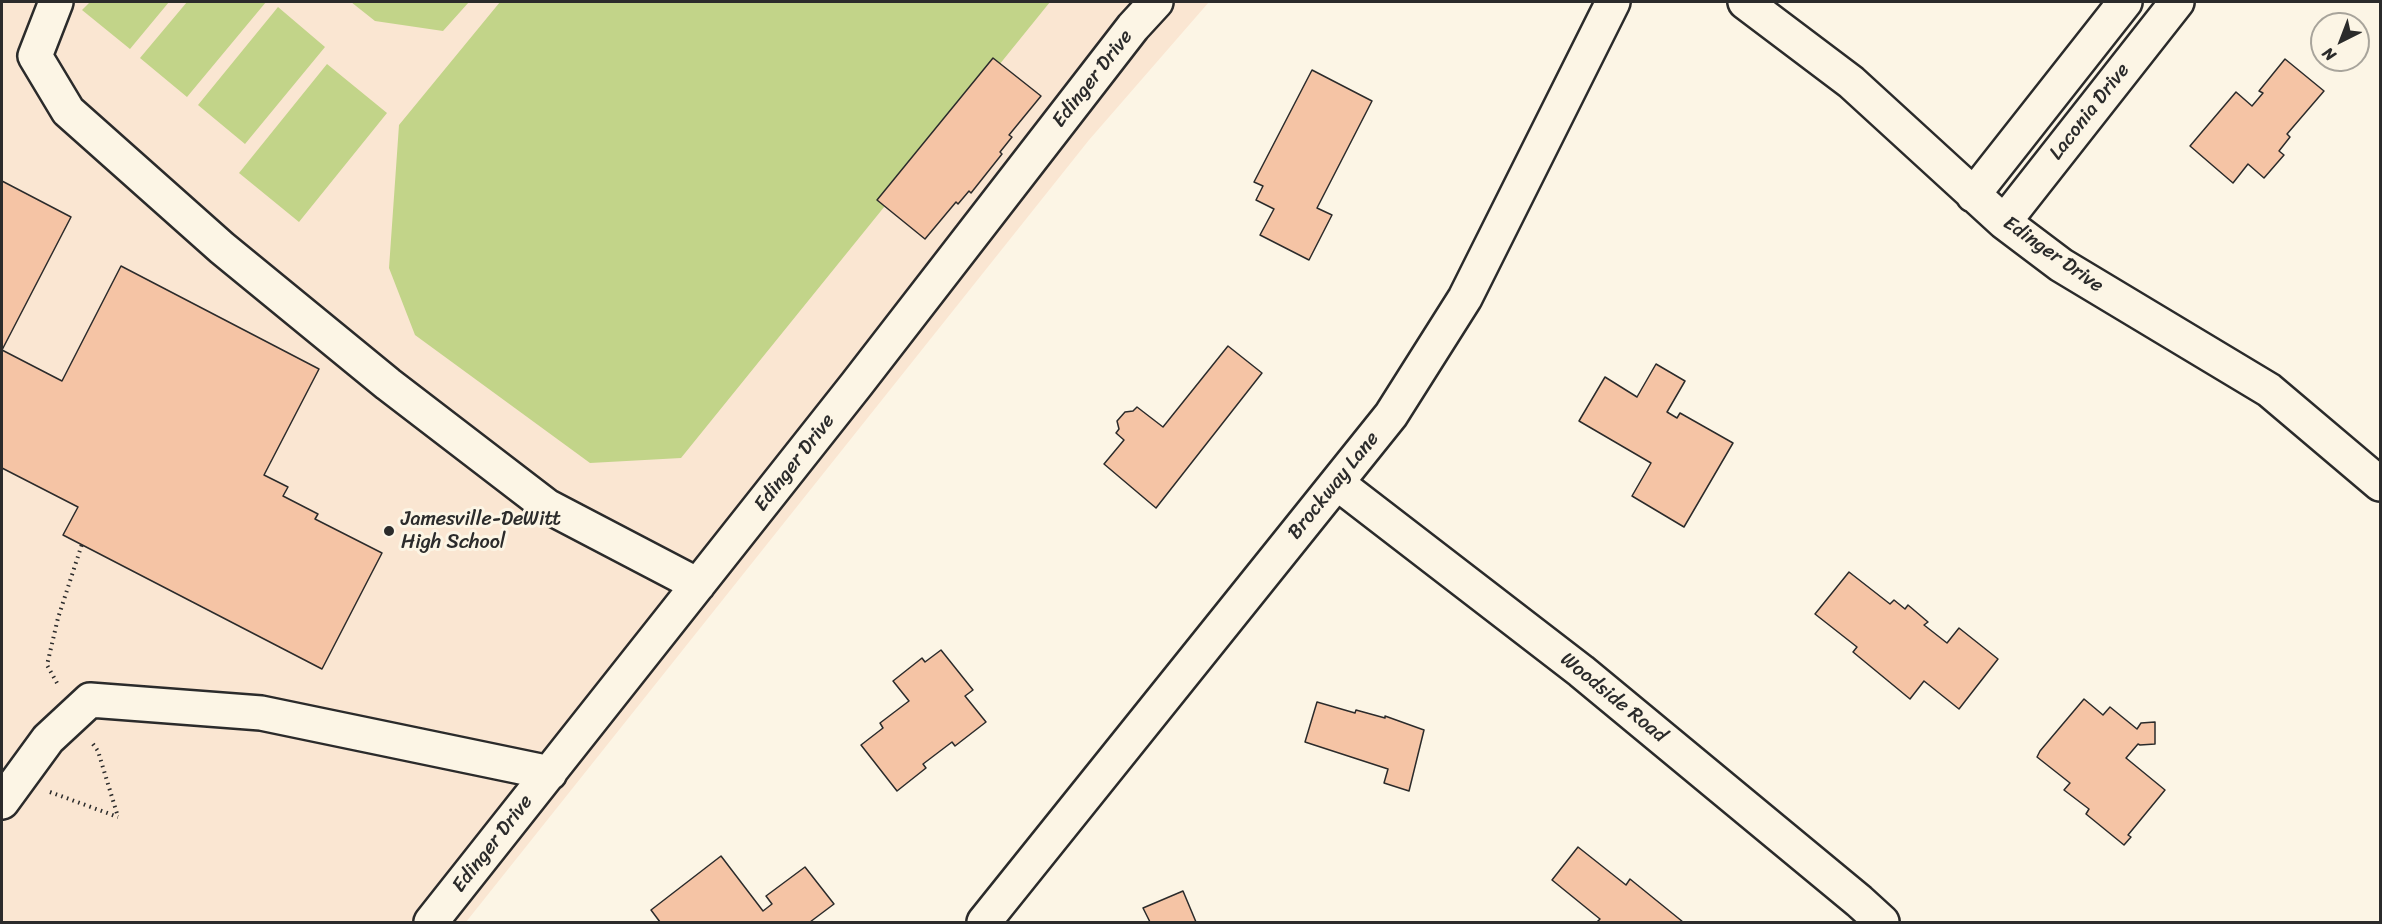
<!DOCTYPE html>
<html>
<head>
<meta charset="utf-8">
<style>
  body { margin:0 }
  #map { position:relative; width:2382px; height:924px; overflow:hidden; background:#fcf5e5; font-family:Sriracha,sans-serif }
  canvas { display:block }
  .frame { position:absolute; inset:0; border:3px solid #2b2b2b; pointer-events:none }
  .north { position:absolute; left:2310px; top:12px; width:60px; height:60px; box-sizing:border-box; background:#fcf5e5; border:2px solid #a8a49b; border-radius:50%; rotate:222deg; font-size:16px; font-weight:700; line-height:24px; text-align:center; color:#2b2b2b }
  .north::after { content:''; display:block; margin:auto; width:21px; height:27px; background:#2b2b2b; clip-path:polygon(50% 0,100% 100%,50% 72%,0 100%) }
</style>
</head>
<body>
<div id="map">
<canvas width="2382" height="924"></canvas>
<div class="frame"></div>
<div class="north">N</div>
</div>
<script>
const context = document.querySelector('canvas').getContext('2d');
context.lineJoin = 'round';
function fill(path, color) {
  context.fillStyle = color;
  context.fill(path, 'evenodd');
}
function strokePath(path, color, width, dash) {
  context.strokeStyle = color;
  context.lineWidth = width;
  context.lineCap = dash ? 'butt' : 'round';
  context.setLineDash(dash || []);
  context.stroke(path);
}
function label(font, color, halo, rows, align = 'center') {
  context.font = font + ' Sriracha,sans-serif';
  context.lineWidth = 6;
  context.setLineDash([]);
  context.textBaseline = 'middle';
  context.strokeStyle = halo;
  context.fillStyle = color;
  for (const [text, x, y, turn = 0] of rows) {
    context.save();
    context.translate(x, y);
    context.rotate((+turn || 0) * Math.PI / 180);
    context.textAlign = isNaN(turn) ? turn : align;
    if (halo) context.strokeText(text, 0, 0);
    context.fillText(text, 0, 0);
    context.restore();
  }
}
const built = new Path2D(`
  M2,2H1209L1089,140L466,922H2Z`);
const green = new Path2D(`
  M90,2H169L130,49L82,10Z
  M187,2H266L187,97L140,58Z
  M351,2H469L443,31L375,21Z
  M500,2H1050L681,458L590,463L415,335L389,268L399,125Z
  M278,7L325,47L245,144L198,105Z
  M327,64L387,113L299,222L239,173Z`);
const building = new Path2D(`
  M993,58L1041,96L1009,135L1012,137L1000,152L1002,154L971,193L969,191L958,204L956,202L925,239L877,200Z
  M2285,59L2324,91L2287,134L2290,137L2279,151L2284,155L2264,178L2248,164L2233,183L2190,146L2236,92L2252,106L2263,93L2259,91Z
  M1312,70L1372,101L1317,208L1332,215L1309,260L1260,235L1274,209L1256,200L1263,186L1254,182Z
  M2,181L71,217L2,350L62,381L121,266L319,369L264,475L288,487L283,496L318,514L315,519L382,553L322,669L63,535L78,507L2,468Z
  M1228,346L1262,373L1156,508L1104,464L1124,440L1116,433L1119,429L1117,421L1125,412L1133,411L1137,407L1163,427Z
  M1656,364L1685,381L1667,412L1677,418L1680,413L1733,443L1684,527L1632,496L1651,463L1579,421L1605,377L1637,397Z
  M1849,572L1890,604L1894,600L1905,609L1908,605L1928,622L1924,625L1947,643L1959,628L1998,659L1959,709L1924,681L1910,699L1853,652L1857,647L1815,614Z
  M941,650L973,690L965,696L986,722L955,746L952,742L923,764L926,768L897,791L861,745L883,728L880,723L909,701L893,681L922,658L925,662Z
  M2084,699L2103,715L2110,707L2137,729L2141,723L2155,722V744L2140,745L2138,744L2126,758L2165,790L2128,835L2131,837L2124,845L2086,814L2089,809L2064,790L2070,783L2037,757L2040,751Z
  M1317,702L1355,713L1356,710L1385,718V716L1424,730L1409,791L1384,783L1388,769L1305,742Z
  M1578,847L1626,885L1630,879L1683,922H1597L1600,919L1552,880Z
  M721,856L763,911L772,904L766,896L805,867L834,904L810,922H660L651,910Z
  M1183,891L1196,922H1150L1143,908Z`);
const path = new Path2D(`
  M57,683L47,665L58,618L82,544
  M93,744L98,751L118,817
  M50,792L118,817`);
const minor = new Path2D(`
  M56,2L35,56L68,111L222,248L388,384L547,506L698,585
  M1745,2L1851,82L2004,222L2061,265L2269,390L2380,484
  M1973,195L2125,2
  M2004,222L2177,2
  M1337,483L1581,671L1859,901L1882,922
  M2,802L48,739L90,700L261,713L550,773
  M431,922L856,385L1133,27L1156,2
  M984,922L1391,415L1465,298L1613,2`);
const markers = [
  [389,531,6,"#2b2b2b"]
];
const streetNames = [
  ["Edinger Drive",1093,79,-52],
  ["Laconia Drive",2090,112,-52],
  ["Edinger Drive",2053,255,35],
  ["Edinger Drive",795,463,-52],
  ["Brockway Lane",1334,486,-51],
  ["Woodside Road",1613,698,39],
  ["Edinger Drive",493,844,-52]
];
const poiNames = [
  ["Jamesville-DeWitt",401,520],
  ["High School",401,543]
];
fill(built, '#fae6d2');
fill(green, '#c2d489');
fill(building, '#f5c4a5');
strokePath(building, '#2b2b2b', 1.5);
strokePath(minor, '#2b2b2b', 38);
strokePath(path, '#2b2b2b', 4, [1.5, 4.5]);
strokePath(minor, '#fcf5e5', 33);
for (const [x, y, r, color] of markers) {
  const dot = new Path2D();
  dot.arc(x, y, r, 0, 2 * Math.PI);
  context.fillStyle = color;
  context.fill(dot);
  strokePath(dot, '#fcf5e5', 2);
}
label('20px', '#2b2b2b', '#fcf5e5', streetNames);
label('20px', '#2b2b2b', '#fcf5e5', poiNames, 'left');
</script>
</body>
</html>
